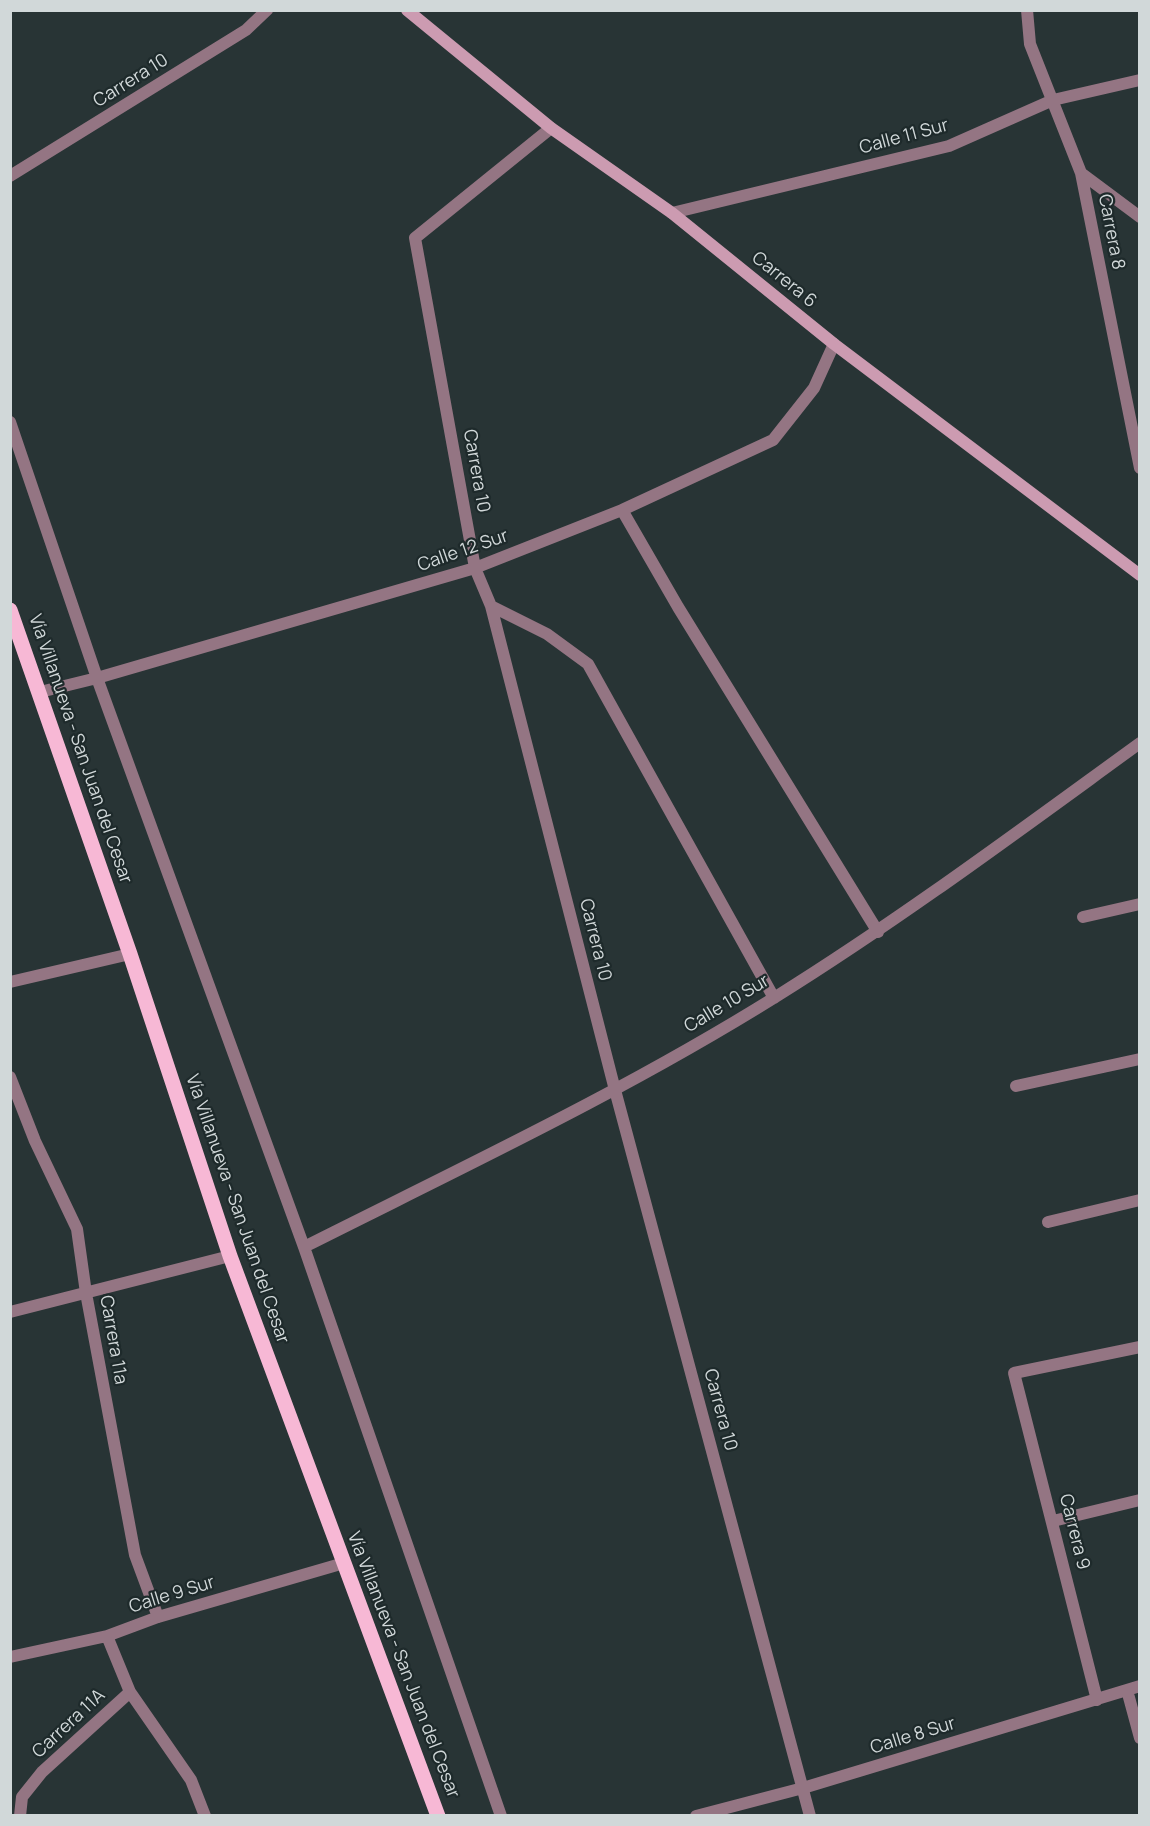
<!DOCTYPE html>
<html>
<head>
<meta charset="utf-8">
<style>
  body { margin:0 }
  #map { position:relative; width:1150px; height:1826px; overflow:hidden; background:#283435; font-family:Manrope,sans-serif }
  canvas { display:block }
  .frame { position:absolute; inset:0; border:12px solid #d1d8d9; pointer-events:none }
</style>
</head>
<body>
<div id="map">
<canvas width="1150" height="1826"></canvas>
<div class="frame"></div>
</div>
<script>
const context = document.querySelector('canvas').getContext('2d');
context.lineJoin = 'round';
function strokePath(path, color, width, dash) {
  context.strokeStyle = color;
  context.lineWidth = width;
  context.lineCap = dash ? 'butt' : 'round';
  context.setLineDash(dash || []);
  context.stroke(path);
}
function label(font, color, halo, rows, align = 'center') {
  context.font = font + ' Manrope,sans-serif';
  context.lineWidth = 4.5;
  context.setLineDash([]);
  context.textBaseline = 'middle';
  context.strokeStyle = halo;
  context.fillStyle = color;
  for (const [text, x, y, turn = 0] of rows) {
    context.save();
    context.translate(x, y);
    context.rotate((+turn || 0) * Math.PI / 180);
    context.textAlign = isNaN(turn) ? turn : align;
    if (halo) context.strokeText(text, 0, 0);
    context.fillText(text, 0, 0);
    context.restore();
  }
}
const street = new Path2D(`
  M1027,10L1030,44L1081,173L1140,468
  M551,128L415,238L475,568L491,606L615,1090L810,1816
  M1081,173L1140,217
  M10,176L246,30L267,10
  M672,213L949,146L1053,100L1140,80
  M10,422L97,678L304,1247L501,1816
  M622,510L678,607L878,932
  M491,606L547,634L588,664L774,998
  M40,692L97,678L475,568L622,510L773,440L814,388L834,344
  M1083,917L1140,904
  M10,982L130,954
  M10,1077L35,1141L77,1229L86,1293L135,1555L158,1617
  M1016,1086L1140,1059
  M1048,1222L1140,1200
  M304,1247C463,1167 625,1091 777,996C902,918 1020,830 1140,743
  M10,1312L230,1256
  M1053,1521L1140,1500
  M107,1636L130,1692L191,1780L205,1816
  M10,1657L107,1636L158,1617L344,1563
  M1127,1690L1140,1738
  M1097,1700L1014,1373L1140,1347
  M20,1816L22,1797L42,1772L130,1692
  M696,1816L803,1788L1140,1686`);
const secondary = new Path2D(`
  M407,10L551,128L672,213L834,344L1140,575`);
const primary = new Path2D(`
  M10,610L130,954L230,1256L438,1816`);
const streetNames = [
  ["Carrera 10",131,81,-32],
  ["Calle 11 Sur",904,137,-15],
  ["Carrera 8",1111,232,79],
  ["Carrera 6",784,280,39],
  ["Carrera 10",476,471,80],
  ["Calle 12 Sur",463,551,-19],
  ["Vía Villanueva - San Juan del Cesar",80,749,71],
  ["Carrera 10",595,940,76],
  ["Calle 10 Sur",727,1004,-31],
  ["Vía Villanueva - San Juan del Cesar",237,1209,71],
  ["Carrera 11a",113,1340,80],
  ["Carrera 10",720,1410,75],
  ["Carrera 9",1074,1532,76],
  ["Calle 9 Sur",172,1595,-17],
  ["Vía Villanueva - San Juan del Cesar",403,1665,69],
  ["Carrera 11A",69,1724,-43],
  ["Calle 8 Sur",913,1736,-17]
];
strokePath(street, '#947583', 12);
strokePath(secondary, '#cc9bb1', 12);
strokePath(primary, '#f7b8d5', 15);
label('18px', '#d1d8d9', '#1e2a2b', streetNames);
</script>
</body>
</html>
